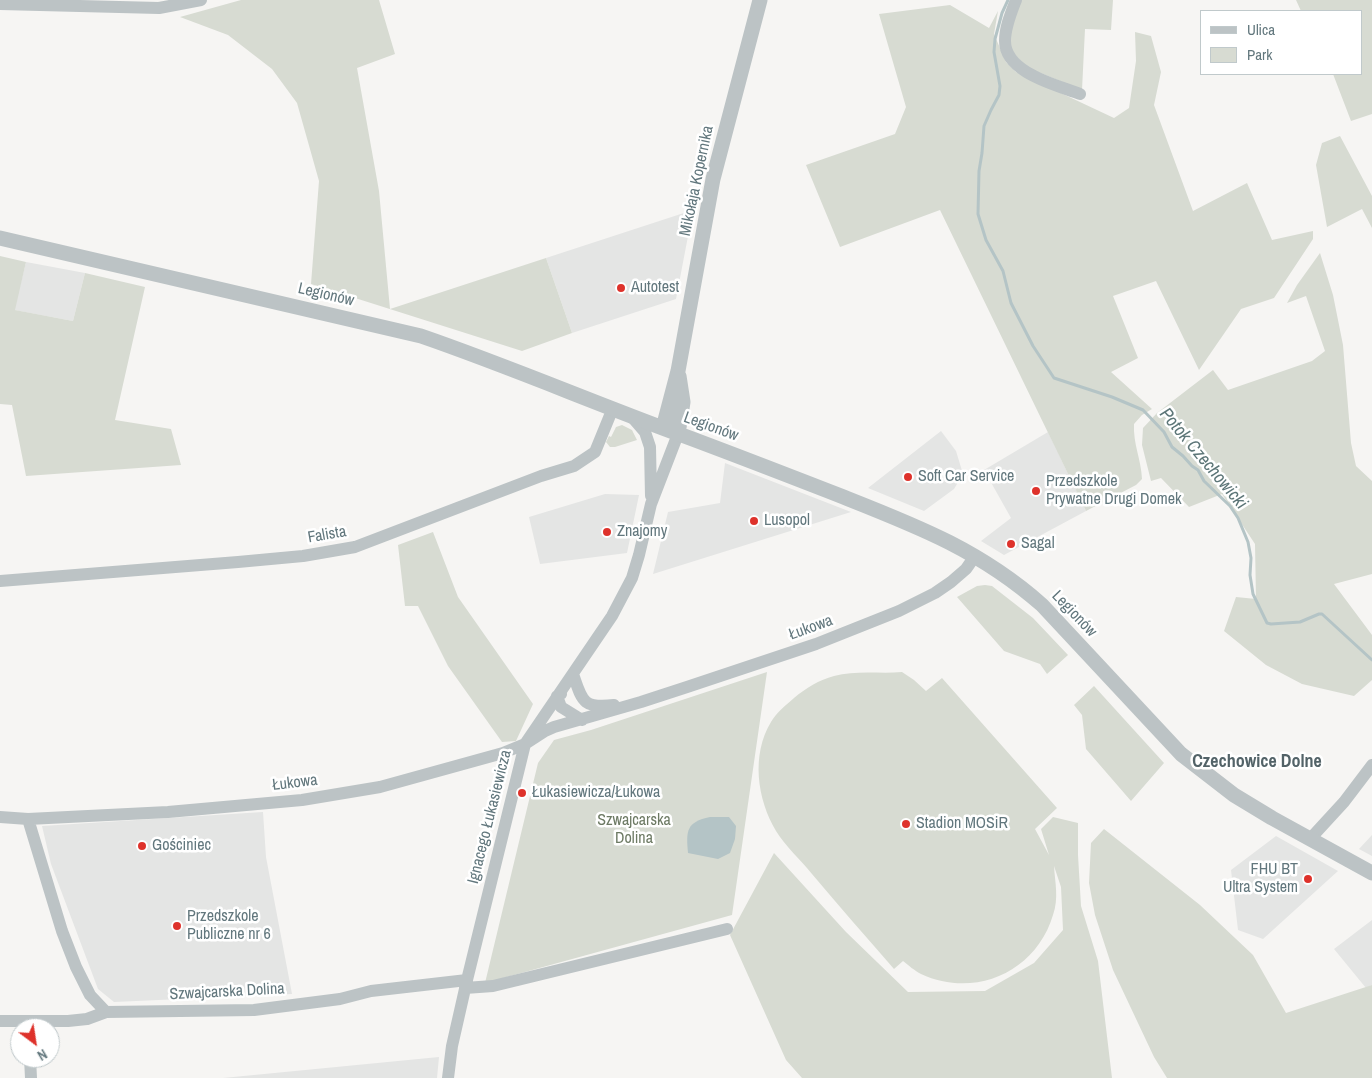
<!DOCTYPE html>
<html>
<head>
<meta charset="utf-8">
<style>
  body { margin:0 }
  #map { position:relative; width:1372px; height:1078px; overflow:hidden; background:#f6f5f3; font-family:"Archivo Narrow",sans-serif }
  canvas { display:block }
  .legend { position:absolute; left:1200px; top:10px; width:162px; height:65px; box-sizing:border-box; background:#fff; border:1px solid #c0c9cb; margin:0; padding:6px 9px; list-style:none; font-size:15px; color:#62777d }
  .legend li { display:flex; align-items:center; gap:10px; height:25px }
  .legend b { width:25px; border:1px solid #c0c9cb }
  .north { position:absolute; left:10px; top:1018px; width:50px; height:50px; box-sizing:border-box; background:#fff; border:1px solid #c0c9cb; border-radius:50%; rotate:149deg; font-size:14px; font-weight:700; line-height:20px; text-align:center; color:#62777d }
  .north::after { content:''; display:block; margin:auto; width:18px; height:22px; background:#de322b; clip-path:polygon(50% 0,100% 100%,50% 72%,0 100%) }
</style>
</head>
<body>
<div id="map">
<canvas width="1372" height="1078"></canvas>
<ul class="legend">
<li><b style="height:6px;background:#bcc3c5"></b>Ulica</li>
<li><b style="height:14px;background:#d7dbd2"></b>Park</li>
</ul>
<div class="north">N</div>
</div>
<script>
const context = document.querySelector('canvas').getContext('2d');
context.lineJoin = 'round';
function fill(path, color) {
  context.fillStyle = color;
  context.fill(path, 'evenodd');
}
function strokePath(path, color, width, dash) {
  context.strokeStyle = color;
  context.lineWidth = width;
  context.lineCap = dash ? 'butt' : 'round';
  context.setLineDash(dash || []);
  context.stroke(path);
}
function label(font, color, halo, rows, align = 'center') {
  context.font = font + ' "Archivo Narrow",sans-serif';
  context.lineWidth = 5;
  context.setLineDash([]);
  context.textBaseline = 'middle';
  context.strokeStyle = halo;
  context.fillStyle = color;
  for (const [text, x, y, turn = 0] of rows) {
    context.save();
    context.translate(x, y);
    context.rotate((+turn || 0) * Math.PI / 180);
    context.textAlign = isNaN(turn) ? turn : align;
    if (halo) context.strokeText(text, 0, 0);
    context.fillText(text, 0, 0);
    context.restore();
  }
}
const built = new Path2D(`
  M693,210L676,299L572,333L546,258Z
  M26,262L85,273L73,321L14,310Z
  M941,431L956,451L963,474L954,489L924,511L868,488Z
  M1048,432L1086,511L1004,555L981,541L1011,518L984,470Z
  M725,463L851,512L653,574L668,512L720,503Z
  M605,494L639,495L627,553L540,564L529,517Z
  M263,812L266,857L292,994L114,1002L98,989L51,864L42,826Z
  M1372,835V856L1359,849Z
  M1276,836L1338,871L1263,939L1238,930L1231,870Z
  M1372,920V985L1366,988L1334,949Z
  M439,1057L437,1078H223Z`);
const green = new Path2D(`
  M241,0H379L395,54L357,68L379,191L390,309L546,258L572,333L522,351L311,284L319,181L297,103L272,69L228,35L180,17Z
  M1020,0H1113L1111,30L1085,29L1082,90L1026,67L1009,48V25Z
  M1296,0H1372V114L1351,121L1333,74H1361V11H1301Z
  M950,5L989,28L998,11L994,34L1006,62L1016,72L1114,118L1129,108L1136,61L1135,32L1151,36L1161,72L1154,105L1193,211L1247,183L1272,240L1313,231V239L1274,298L1241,309L1199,370L1156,281L1113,296L1138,358L1111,372L1152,409L1142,415L1134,424C1133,444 1141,459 1142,479L1136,485L1086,511L940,210L840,247L806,165L895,134L906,107L879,14Z
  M1340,136L1372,196V228L1362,209L1327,227L1316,165L1322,143Z
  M1320,253L1333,295L1343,345L1351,443L1356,466L1372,481V574L1334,584L1372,635V680L1354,696L1302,684L1266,665L1224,631L1236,597L1256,599L1255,544L1222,494L1189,507L1161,478L1151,481L1142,445L1143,428L1157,413L1213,370L1228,390L1312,361L1325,351L1306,296L1287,303L1297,285Z
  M0,256L26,262L15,310L73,321L85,273L145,287L115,420L171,429L181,465L26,476L12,405L0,404Z
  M622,425L632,430L637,440L615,447H610L606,442L609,436L611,437L616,427Z
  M433,532L458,597L533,704L516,741L502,742L448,666L418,606H405L398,545Z
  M985,585L992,586L1033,618L1068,655L1047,674L1040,664L1004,651L957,597L977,586Z
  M767,672L732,915L485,983L538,763L554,740L591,730Z
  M902,672L914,680L926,691L942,678L1057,808L1035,829L1049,855L1041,829L1053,817L1078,823V855L1081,906L1098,961L1112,1078H802L786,1060L730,935L774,853L846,932L908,992L985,991L1034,963L1063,930L1061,887L1054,866C1055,883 1059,898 1053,915C1036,972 975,999 921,974C915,971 908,965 903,961L894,969C867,938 839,906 812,874C801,860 785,846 776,831C757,799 751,755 771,722C776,713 786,705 794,698C806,688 819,680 834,676C855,670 880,674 902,672Z
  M1094,686L1164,763L1131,801L1086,749L1082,715L1074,705Z
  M1104,829L1200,905L1253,955L1286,1013L1372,985V1078H1167L1154,1057L1113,970L1095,915L1089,883L1091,843Z`);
const water = new Path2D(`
  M710,817H729L736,826L735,839L730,853L718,859L688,853C686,831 686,822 710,817Z`);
const stream = new Path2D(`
  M1008,0L1002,13L995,39L994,52L1000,86L999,95L991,110L984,126L982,153L979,171L978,214L986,240L1003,271L1011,303L1033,346L1054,378L1112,397L1143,410L1164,432L1172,447L1183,456L1192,466L1198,470L1204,481L1230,506L1238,518L1248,542L1251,558L1250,575L1253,594L1267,623L1271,624L1300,622L1319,614H1322L1372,660`);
const minor = new Path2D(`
  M1016,0C1011,13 1005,27 1005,41C1005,73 1057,85 1080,94
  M0,4L159,8L201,0
  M632,417L645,432L650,447L651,496
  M0,581L238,562L303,556L355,547L541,476L574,466L595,452L613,408
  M573,674C582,700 582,709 614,705
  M561,694L557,696L561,707L582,720
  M0,817L28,819L168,812L302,800L380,787L503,753L525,744L545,731L554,727L641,702L687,687L816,644L899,611L935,593L951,582L966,569L975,556
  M28,819L62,931L76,967L90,995L106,1012L254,1010L340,999L371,991L467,980
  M1310,839L1344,802L1372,765
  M465,988L493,986L727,929
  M0,1021H68L87,1019L106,1012
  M30,1058L31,1078
  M448,1078L452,1046L467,980L525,744L612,616L632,578L639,555L651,504L678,434`);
const tertiary = new Path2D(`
  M0,238L421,336C508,366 592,402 679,434C733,454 787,475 841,496C917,526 980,550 1042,605L1181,754L1234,795L1272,818L1372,873
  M663,428L678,371L713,179L760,0
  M678,434L683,402L679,376`);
const markers = [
  [621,288,5,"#de322b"],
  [908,477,5,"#de322b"],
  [1036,491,5,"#de322b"],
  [754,521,5,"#de322b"],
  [607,532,5,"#de322b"],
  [1011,544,5,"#de322b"],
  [522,793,5,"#de322b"],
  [906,824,5,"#de322b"],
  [142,846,5,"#de322b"],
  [1308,879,5,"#de322b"],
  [177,926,5,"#de322b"]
];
const streetNames = [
  ["Mikołaja Kopernika",697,181,-78],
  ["Legionów",326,295,13],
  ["Legionów",711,427,20],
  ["Falista",327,535,-10],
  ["Legionów",1074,614,46],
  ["Łukowa",811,628,-20],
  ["Łukowa",295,783,-7],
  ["Ignacego Łukasiewicza",490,817,-76],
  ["Szwajcarska Dolina",227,992,-3]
];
const poiNames = [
  ["Autotest",631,288],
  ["Soft Car Service",918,477],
  ["Przedszkole",1046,482],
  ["Prywatne Drugi Domek",1046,500],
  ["Lusopol",764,521],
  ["Znajomy",617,532],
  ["Sagal",1021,544],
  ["Łukasiewicza/Łukowa",532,793],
  ["Stadion MOSiR",916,824],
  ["Gościniec",152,846],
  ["FHU BT",1298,870,"right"],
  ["Ultra System",1298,888,"right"],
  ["Przedszkole",187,917],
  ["Publiczne nr 6",187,935]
];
const parkNames = [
  ["Szwajcarska",634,821],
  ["Dolina",634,839]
];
const waterNames = [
  ["Potok Czechowicki",1203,459,50]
];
const neighbourhoodNames = [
  ["Czechowice Dolne",1257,762]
];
fill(built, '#e4e5e4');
fill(green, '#d7dbd2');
fill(water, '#b4c4c6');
strokePath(stream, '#b4c4c6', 3);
strokePath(minor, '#bcc3c5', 12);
strokePath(tertiary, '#bcc3c5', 15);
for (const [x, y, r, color] of markers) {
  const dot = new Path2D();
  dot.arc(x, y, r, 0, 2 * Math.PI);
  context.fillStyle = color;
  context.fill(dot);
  strokePath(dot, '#fff', 2);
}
label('16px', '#62777d', '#fff', streetNames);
label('16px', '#62777d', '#fff', poiNames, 'left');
label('16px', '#6d7a64', '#fff', parkNames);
label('italic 18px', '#5d7678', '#fff', waterNames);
label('bold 18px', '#536368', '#fff', neighbourhoodNames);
</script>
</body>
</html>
